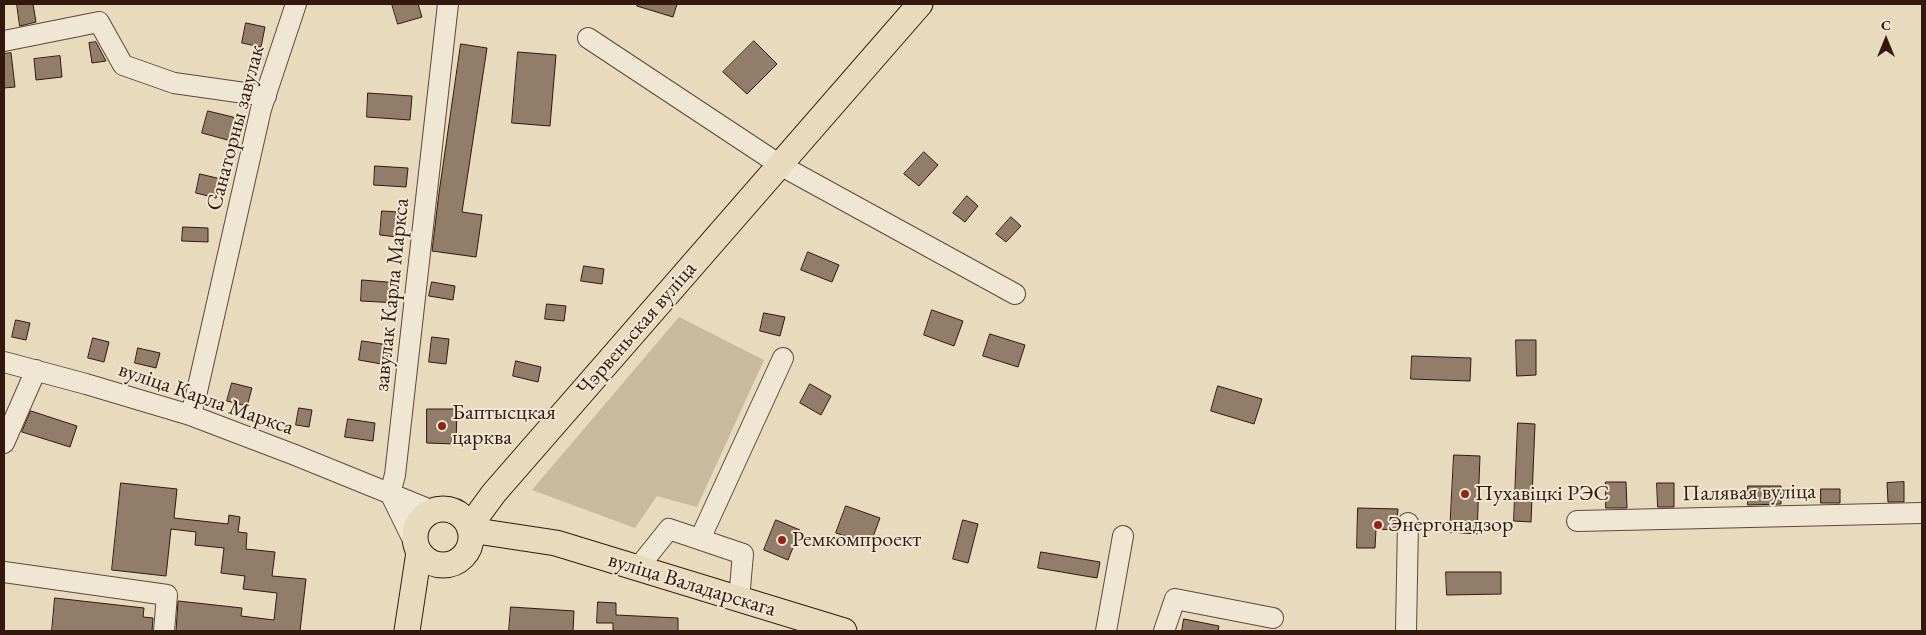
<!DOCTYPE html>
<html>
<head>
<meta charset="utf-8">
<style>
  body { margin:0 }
  #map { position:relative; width:1926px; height:635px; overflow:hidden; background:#e7dabd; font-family:"EB Garamond",serif }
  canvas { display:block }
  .frame { position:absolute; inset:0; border:5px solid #33180d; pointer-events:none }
  .north { position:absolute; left:1861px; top:15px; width:50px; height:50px; -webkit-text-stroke:4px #efe7d4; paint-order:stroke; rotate:0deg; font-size:14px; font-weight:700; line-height:20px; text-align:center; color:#33180d }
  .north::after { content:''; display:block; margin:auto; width:18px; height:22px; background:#33180d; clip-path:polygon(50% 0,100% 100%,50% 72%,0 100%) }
</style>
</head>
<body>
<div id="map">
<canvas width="1926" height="635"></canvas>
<div class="frame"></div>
<div class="north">С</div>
</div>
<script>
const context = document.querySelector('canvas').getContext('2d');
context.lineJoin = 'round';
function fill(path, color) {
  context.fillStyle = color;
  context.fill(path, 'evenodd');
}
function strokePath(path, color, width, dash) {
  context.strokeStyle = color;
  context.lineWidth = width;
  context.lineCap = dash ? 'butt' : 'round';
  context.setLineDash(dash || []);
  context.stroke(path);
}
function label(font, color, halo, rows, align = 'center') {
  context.font = font + ' "EB Garamond",serif';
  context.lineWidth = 4;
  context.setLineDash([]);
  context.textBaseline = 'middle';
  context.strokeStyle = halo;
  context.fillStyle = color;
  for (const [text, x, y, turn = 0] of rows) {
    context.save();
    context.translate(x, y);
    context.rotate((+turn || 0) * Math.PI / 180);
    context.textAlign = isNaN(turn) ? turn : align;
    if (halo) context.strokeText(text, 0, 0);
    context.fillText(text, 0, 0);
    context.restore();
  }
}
const green = new Path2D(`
  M679,317L764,360L697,507L657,496L635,528L532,490Z`);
const building = new Path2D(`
  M17,4H33L36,22L20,26Z
  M392,4H418L422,17L398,24Z
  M638,4H677L673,17L637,6Z
  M246,23L265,27L261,47L242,43Z
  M754,41L777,64L747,94L723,72Z
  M96,42L106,61L92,63L89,43Z
  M461,44L487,48L462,212L482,215L476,257L432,251L439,193Z
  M518,52L556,55L550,126L512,123Z
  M11,53L15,87L4,88V54Z
  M60,56L62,77L36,80L34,59Z
  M368,93L412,96L410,120L367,117Z
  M208,111L241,119L235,142L202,133Z
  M924,152L938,165L919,186L904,174Z
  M375,166L408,168L406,187L374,185Z
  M200,174L221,179L216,198L196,193Z
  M967,196L978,206L965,222L953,213Z
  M382,211L399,212L398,237L380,235Z
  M1011,217L1021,226L1006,242L996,234Z
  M183,227L208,228V242L182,241Z
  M808,252L839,265L832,282L801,270Z
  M584,266L604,269L602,284L581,281Z
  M362,280L399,283L398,303L361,301Z
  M432,282L455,286L453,300L429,296Z
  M547,304L566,306L564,321L545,319Z
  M932,310L963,321L954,346L924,335Z
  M764,313L785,317L780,336L760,331Z
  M16,320L30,323L26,340L12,337Z
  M990,334L1025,345L1018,367L983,356Z
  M432,337L449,339L446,364L429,362Z
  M93,338L109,342L104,362L88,358Z
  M1516,340H1536V375L1517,376Z
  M362,341L389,345L387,365L359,360Z
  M138,348L160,353L156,368L135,363Z
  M1412,356L1471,358L1470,381L1411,379Z
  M516,361L541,367L538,382L513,376Z
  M232,383L252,388L247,406L227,401Z
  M810,384L831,396L821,415L800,403Z
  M1218,386L1262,399L1254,424L1211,411Z
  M299,408L312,410L309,427L296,425Z
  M427,409H457L456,444L427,443Z
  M31,411L77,426L70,447L22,432Z
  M348,419L375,423L373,441L345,437Z
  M1518,423L1535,424L1531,522L1514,521Z
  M1454,455L1480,456L1477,534L1450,532Z
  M1606,482H1626L1627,508H1606Z
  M1904,482V502H1888L1887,483Z
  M121,483L177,489L174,518L228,524L229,515L240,517L238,532L247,533L246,549L275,552L272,576L306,579L300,631H176L178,601L242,608L241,616L274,620L277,593L243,589L245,576L221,573L224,548L195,545L196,532L171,529L166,576L112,570Z
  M1657,483H1674V507H1658Z
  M1748,486H1781V504L1748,505Z
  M1821,489H1840V503H1821Z
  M846,506L880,518L870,545L836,533Z
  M1358,508L1398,509L1396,530L1376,529L1375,548H1357Z
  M776,520L800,530L788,560L764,550Z
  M963,520L978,524L968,563L953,559Z
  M1041,552L1100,562L1097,578L1038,568Z
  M1446,572H1501V594L1447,595Z
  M55,598L144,608L143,617L153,618L152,631H52Z
  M598,602L616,603V615L678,618V631H613V623H597Z
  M511,607L574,611L573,631H509Z
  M1184,619L1219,626L1218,631H1182Z`);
const minor = new Path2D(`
  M588,38L780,165L1015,294
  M4,41L99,22L123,65L174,83L266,96
  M4,362L86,384L190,415L295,455L433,511
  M190,415L195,400L261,109L296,4
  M4,443L36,370
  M390,493L395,475L448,4
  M390,493L416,546
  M1577,521L1922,513
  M700,539L783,358
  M637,569L669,529L743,554L739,599
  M4,572L167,595L164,631
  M1106,631L1123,536
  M1164,631L1175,599L1273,618
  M1406,631L1408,523`);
const major = new Path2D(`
  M415 537a28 28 0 1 1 56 0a28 28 0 1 1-56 0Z
  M469,527L494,493L920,4
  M470,530L556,543L844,631
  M407,631L419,552`);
const markers = [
  [442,426,5,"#8f2418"],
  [1465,494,5,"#8f2418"],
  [1378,525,5,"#8f2418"],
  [782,540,5,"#8f2418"]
];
const streetNames = [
  ["Санаторны завулак",236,128,-75],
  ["завулак Карла Маркса",392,295,-84],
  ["Чэрвеньская вуліца",637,329,-49],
  ["вуліца Карла Маркса",206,399,19],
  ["Палявая вуліца",1749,493,-1],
  ["вуліца Валадарскага",692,585,17]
];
const poiNames = [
  ["Баптысцкая",452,413],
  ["царква",452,438],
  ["Пухавіцкі РЭС",1475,494],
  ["Энергонадзор",1388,525],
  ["Ремкомпроект",792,540]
];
fill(green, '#c8b99f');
fill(building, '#917d69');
strokePath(building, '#33180d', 1);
strokePath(minor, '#604839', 22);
strokePath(major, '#33180d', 27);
strokePath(minor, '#efe7d4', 20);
strokePath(major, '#e7dabd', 25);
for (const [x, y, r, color] of markers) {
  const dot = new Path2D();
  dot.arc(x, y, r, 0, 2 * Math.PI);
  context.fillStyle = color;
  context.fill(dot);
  strokePath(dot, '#efe7d4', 2);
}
label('22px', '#33180d', '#efe7d4', streetNames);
label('22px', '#33180d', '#efe7d4', poiNames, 'left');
</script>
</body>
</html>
